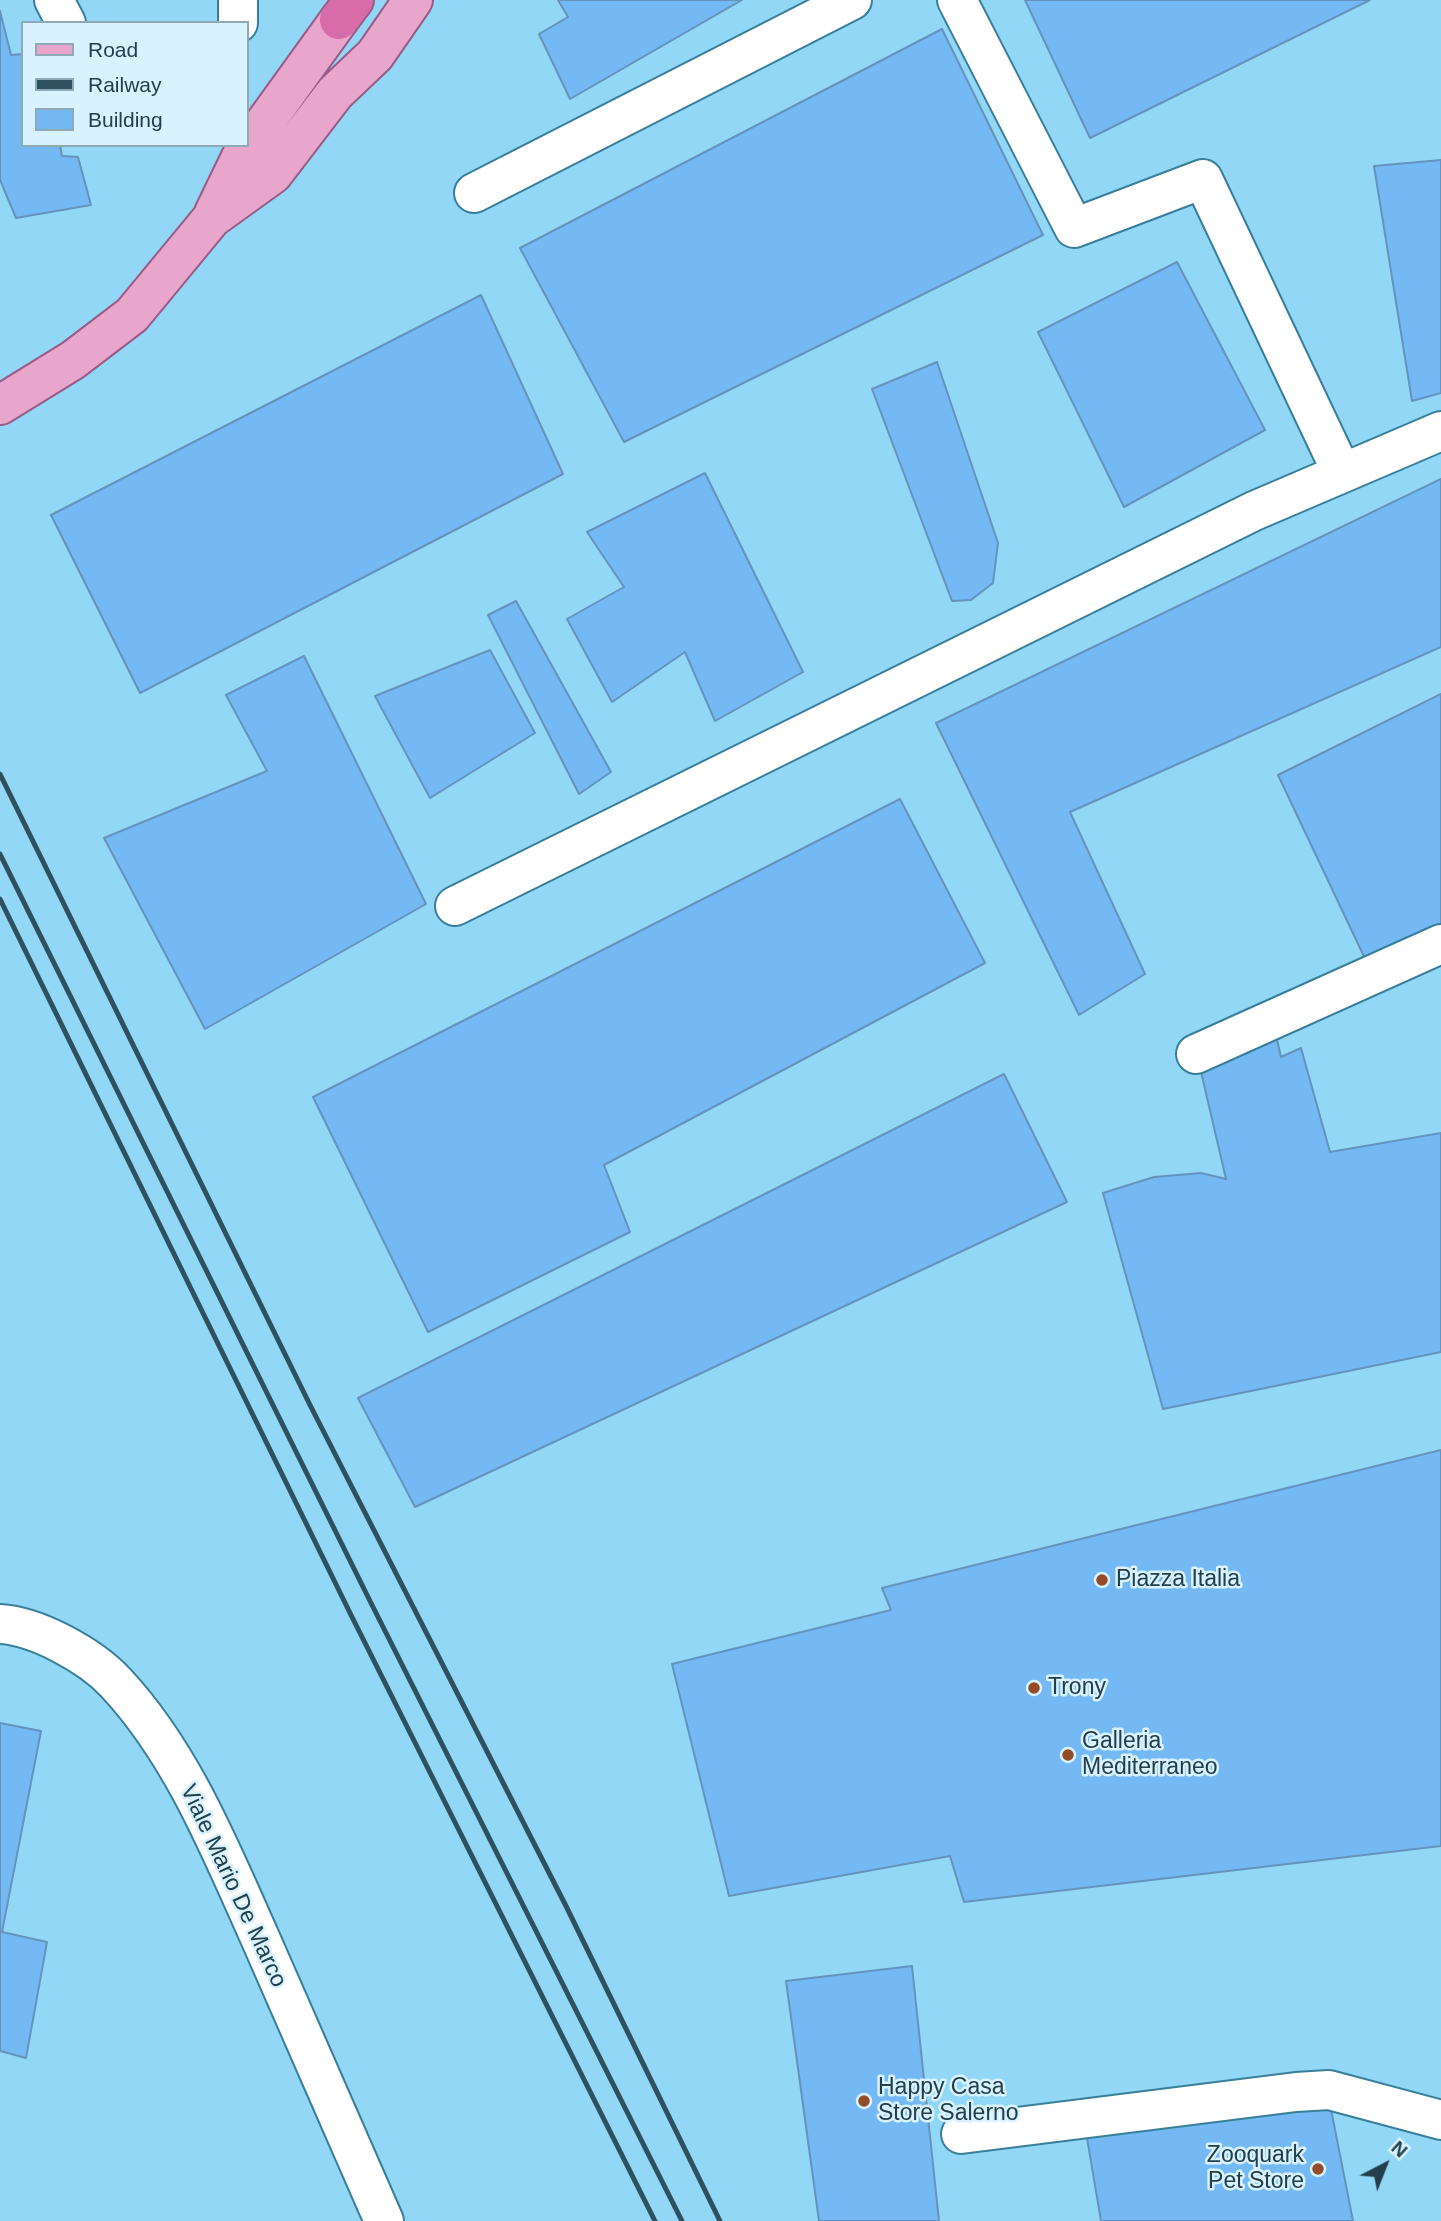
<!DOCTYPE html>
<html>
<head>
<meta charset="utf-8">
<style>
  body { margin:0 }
  #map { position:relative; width:1441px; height:2221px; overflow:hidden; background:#92d8f6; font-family:Arial,sans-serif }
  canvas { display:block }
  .legend { position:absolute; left:21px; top:21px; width:228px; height:126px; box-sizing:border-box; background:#d8f2fe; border:2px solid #8faab6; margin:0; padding:9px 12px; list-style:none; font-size:21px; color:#223f4b }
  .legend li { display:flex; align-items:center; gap:14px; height:35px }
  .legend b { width:35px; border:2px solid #8faab6 }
  .north { position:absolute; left:1350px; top:2130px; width:70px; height:70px; -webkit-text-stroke:5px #d8f2fe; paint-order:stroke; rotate:42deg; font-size:19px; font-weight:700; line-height:28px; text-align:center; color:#223f4b }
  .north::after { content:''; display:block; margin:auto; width:24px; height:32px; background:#223f4b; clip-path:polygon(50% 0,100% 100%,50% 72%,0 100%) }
</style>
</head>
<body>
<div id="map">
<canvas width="1441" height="2221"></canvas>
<ul class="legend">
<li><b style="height:9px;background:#e8a6cc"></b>Road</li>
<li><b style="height:9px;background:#2f515f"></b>Railway</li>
<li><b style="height:19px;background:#75b9f4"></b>Building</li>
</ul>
<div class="north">N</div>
</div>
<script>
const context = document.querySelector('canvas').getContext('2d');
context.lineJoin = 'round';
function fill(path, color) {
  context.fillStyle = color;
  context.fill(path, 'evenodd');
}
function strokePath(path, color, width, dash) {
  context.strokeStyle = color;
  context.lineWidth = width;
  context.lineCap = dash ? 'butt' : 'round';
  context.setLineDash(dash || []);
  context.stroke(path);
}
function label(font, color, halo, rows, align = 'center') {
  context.font = font + ' Arial,sans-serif';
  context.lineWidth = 5;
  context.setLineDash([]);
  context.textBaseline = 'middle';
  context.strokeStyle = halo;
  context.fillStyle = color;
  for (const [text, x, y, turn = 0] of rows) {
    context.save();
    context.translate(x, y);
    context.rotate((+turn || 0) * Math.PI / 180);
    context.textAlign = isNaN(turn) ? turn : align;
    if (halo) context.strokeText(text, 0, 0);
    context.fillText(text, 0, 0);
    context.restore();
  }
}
const building = new Path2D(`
  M558,0H742L570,99L539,34L568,17Z
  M1025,0H1370L1090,138Z
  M0,11L11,55L23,54V145H60L62,156L78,157L91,205L16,218L0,180Z
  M942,29L1043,235L624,442L520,248Z
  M1441,160V393L1412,401L1374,166Z
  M1177,262L1265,430L1124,507L1038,332Z
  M481,295L563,474L140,693L51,515Z
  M937,362L998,543L993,583L971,600L952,601L872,389Z
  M705,473L803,672L715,721L685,652L612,702L567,619L624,587L587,532Z
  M1441,479V647L1070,812L1145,974L1079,1015L936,723Z
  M516,601L611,772L579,794L488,615Z
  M490,650L535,733L430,798L375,696Z
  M304,656L426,904L205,1029L104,838L267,771L226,695Z
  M1441,694V928L1368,965L1278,775Z
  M900,799L985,963L604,1165L630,1232L428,1332L313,1097Z
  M1275,1031L1281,1057L1301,1048L1330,1152L1441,1133V1352L1163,1409L1103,1193L1154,1177L1201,1173L1226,1179L1199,1063Z
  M1004,1074L1067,1202L415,1507L358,1398Z
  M1441,1450V1846L964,1902L950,1856L729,1896L672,1664L891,1610L882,1588Z
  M0,1723L41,1731L2,1932L47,1942L26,2058L0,2051Z
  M912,1966L939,2221H819L786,1981Z
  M1329,2099L1353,2221H1101L1087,2138Z`);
const minor = new Path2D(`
  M54,0L66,23
  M238,0V23
  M957,0L1074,228L1203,179L1342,473
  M474,193L852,0
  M455,906L1254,511L1441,431
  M1196,1054L1441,944
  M0,1624C37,1626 91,1656 116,1683C183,1755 221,1851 261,1940C302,2034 343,2127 384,2221
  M961,2134L1296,2092L1329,2090L1441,2120`);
const major = new Path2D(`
  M214,213L243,153L339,20
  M0,405L73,360L132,315L212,218L273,174L335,93L375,55L413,0`);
const highway = new Path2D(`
  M339,20L354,0`);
const rail = new Path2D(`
  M0,774L310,1405L566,1906L720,2221
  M0,854L372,1605L682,2221
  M0,899L352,1617L655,2221`);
const markers = [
  [1102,1580,7,"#944c28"],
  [1034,1688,7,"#944c28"],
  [1068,1755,7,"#944c28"],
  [864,2101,7,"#944c28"],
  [1318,2169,7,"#944c28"]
];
const poiNames = [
  ["Piazza Italia",1116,1580],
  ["Trony",1048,1688],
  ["Galleria",1082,1742],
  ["Mediterraneo",1082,1768],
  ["Happy Casa",878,2088],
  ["Store Salerno",878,2114],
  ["Zooquark",1304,2156,"right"],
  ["Pet Store",1304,2182,"right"]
];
const streetNames = [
  ["Viale Mario De Marco",233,1886,65]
];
fill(building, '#75b9f4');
strokePath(building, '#6493bd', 2);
strokePath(minor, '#397f9a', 42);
strokePath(major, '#985c89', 42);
strokePath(highway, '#985c89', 42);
strokePath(minor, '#fff', 38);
strokePath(major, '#e8a6cc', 38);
strokePath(highway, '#d86baa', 38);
strokePath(rail, '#2f515f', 5);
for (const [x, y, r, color] of markers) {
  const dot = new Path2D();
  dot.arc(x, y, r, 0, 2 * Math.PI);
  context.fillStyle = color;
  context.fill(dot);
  strokePath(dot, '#d8f2fe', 2.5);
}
label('23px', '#223f4b', '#d8f2fe', poiNames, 'left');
label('23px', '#223f4b', '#d8f2fe', streetNames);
</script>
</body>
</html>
